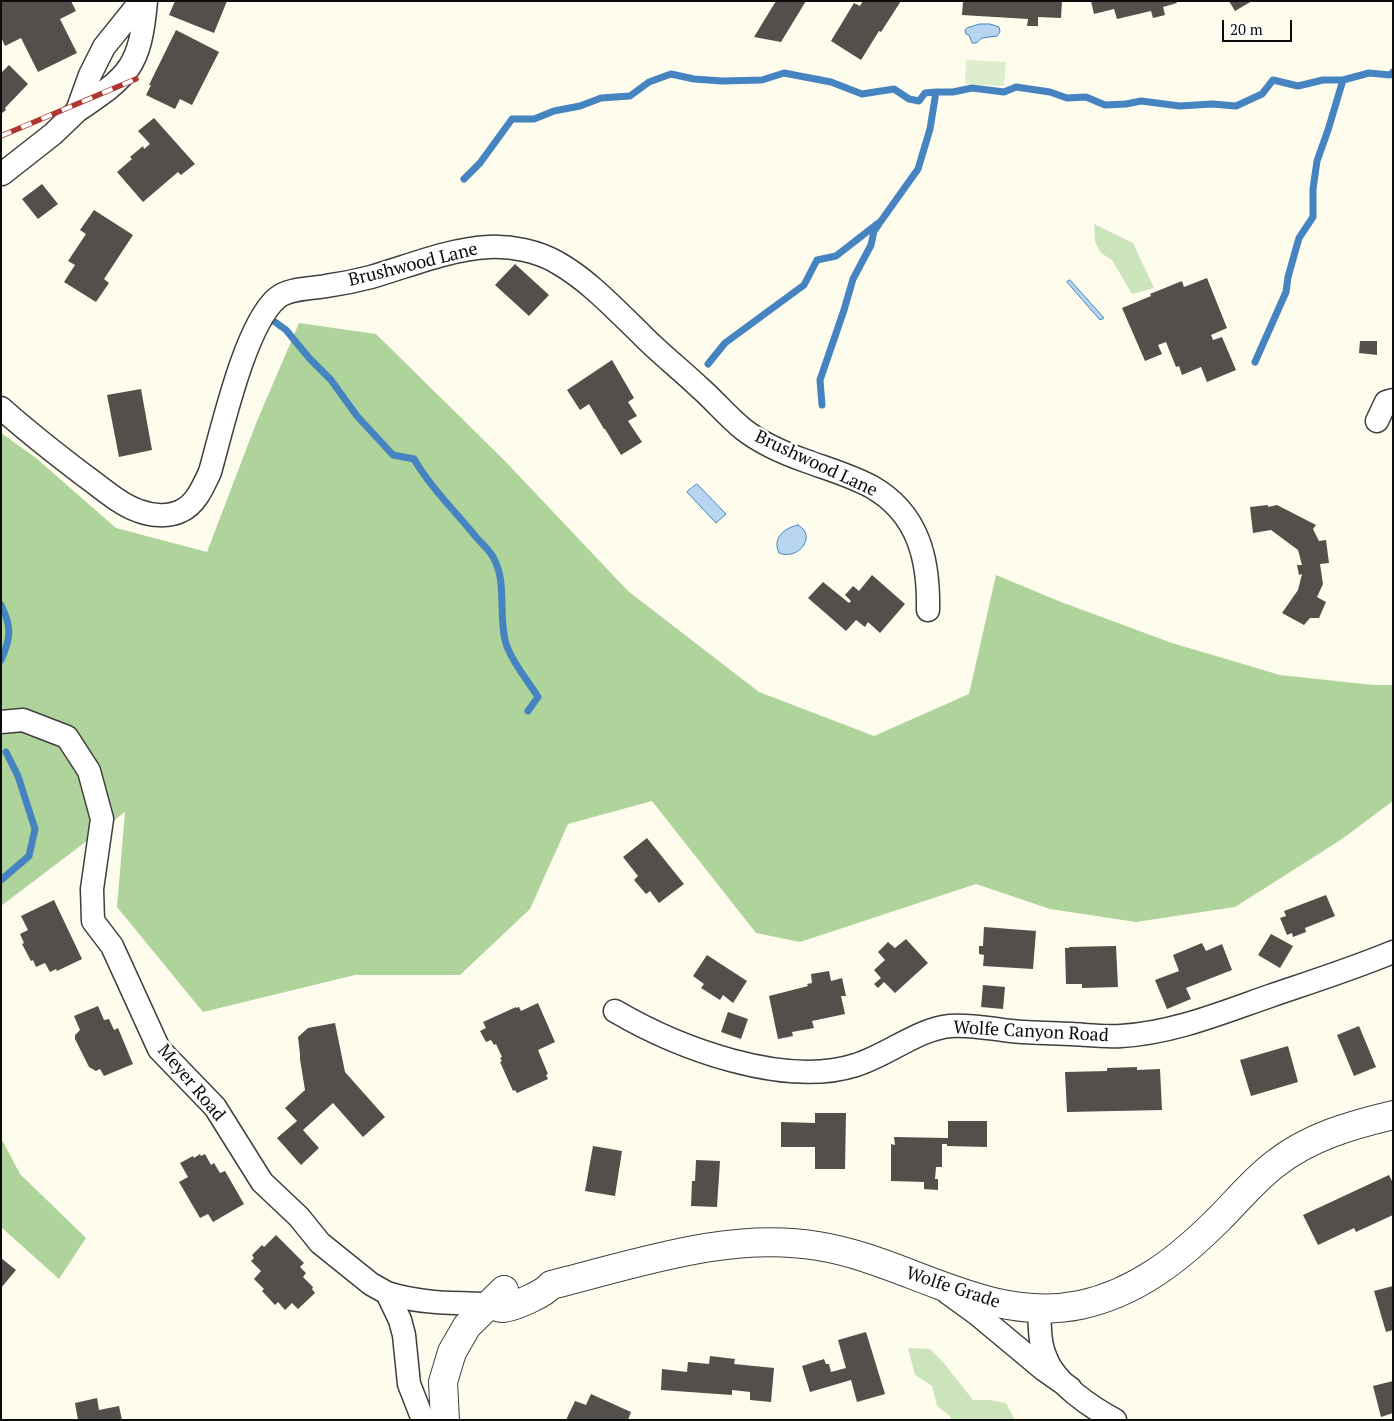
<!DOCTYPE html>
<html>
<head>
<meta charset="utf-8">
<style>
  body { margin:0 }
  #map { position:relative; width:1394px; height:1421px; overflow:hidden; background:#fdfced; font-family:"PT Serif",serif }
  canvas { display:block }
  .frame { position:absolute; inset:0; border:2px solid #0c0c0c; pointer-events:none }
  .scale { position:absolute; left:1222px; top:20px; width:70px; height:22px; box-sizing:border-box; border:2px solid #0c0c0c; border-top:0; padding-left:6px; font-size:15px; line-height:18px; white-space:nowrap; color:#0c0c0c; -webkit-text-stroke:4px #fff; paint-order:stroke }
</style>
</head>
<body>
<div id="map">
<canvas width="1394" height="1421"></canvas>
<div class="frame"></div>
<div class="scale">20 m</div>
</div>
<script>
const context = document.querySelector('canvas').getContext('2d');
context.lineJoin = 'round';
function fill(path, color) {
  context.fillStyle = color;
  context.fill(path, 'evenodd');
}
function strokePath(path, color, width, dash) {
  context.strokeStyle = color;
  context.lineWidth = width;
  context.lineCap = dash ? 'butt' : 'round';
  context.setLineDash(dash || []);
  context.stroke(path);
}
function label(font, color, halo, rows, align = 'center') {
  context.font = font + ' "PT Serif",serif';
  context.lineWidth = 5;
  context.setLineDash([]);
  context.textBaseline = 'middle';
  context.strokeStyle = halo;
  context.fillStyle = color;
  for (const [text, x, y, turn = 0] of rows) {
    context.save();
    context.translate(x, y);
    context.rotate((+turn || 0) * Math.PI / 180);
    context.textAlign = isNaN(turn) ? turn : align;
    if (halo) context.strokeText(text, 0, 0);
    context.fillText(text, 0, 0);
    context.restore();
  }
}
const green = new Path2D(`
  M1094,224L1133,243L1154,288L1132,294L1112,260L1101,253L1095,242Z
  M908,1348L930,1349L944,1363L973,1400H990L1006,1403L1015,1420H951L950,1416L937,1406L932,1386L915,1375Z`);
const forest = new Path2D(`
  M299,323L376,334L504,460L628,591L759,692L874,736L969,694L996,575L1061,602L1172,643L1280,675L1373,685H1393V801L1342,839L1235,907L1136,922L1050,909L976,884L800,942L756,933L652,801L568,824L530,909L460,975H355L203,1012L117,907L125,812L1,906V433L36,458L116,528L207,552L257,421Z
  M1,1138L20,1174L86,1238L59,1279L1,1227Z`);
const pitch = new Path2D(`
  M966,60L1006,62L1004,86L965,84Z`);
const water = new Path2D(`
  M980,24H990L999,27L1000,32L997,36L982,38L976,43H972L969,35L966,34L965,30L967,28Z
  M1070,280L1104,318L1100,320L1067,282Z
  M697,484L726,514L716,523L687,492Z
  M798,525C818,536 798,561 779,553C772,538 784,528 798,525Z`);
const stream = new Path2D(`
  M464,179L480,163L512,119H534L554,111L580,106L601,98L630,96L649,82L671,74L694,79L722,81L762,80L784,73L831,82L862,94L894,89L909,99L919,101L925,93L936,92
  M275,322L286,330L310,359L331,380L357,416L393,455L414,459C431,488 455,511 476,537C482,544 492,552 495,561C506,583 499,615 505,640C509,658 528,681 538,697L528,711
  M1255,362L1286,292L1288,277L1299,238L1313,217V189L1317,161L1328,130L1343,80
  M708,364L725,343L804,285L817,260L836,256L881,221L918,169L930,129L936,92H953L972,88L1004,92L1016,87L1050,92L1067,98L1086,97L1105,105L1126,104L1141,101L1180,106L1212,104L1236,106L1262,94L1273,80L1298,86L1323,80H1343L1369,73L1390,75L1393,72
  M822,405L820,380L844,310L853,279L871,245L874,231L879,224
  M1,605C12,627 11,638 1,660
  M1,880L29,856L35,829L18,776L6,752`);
const building = new Path2D(`
  M1,1H71L76,11L60,19L77,53L38,72L21,38L5,46L1,37Z
  M175,1H227L214,33L169,15Z
  M776,1H806L781,42L754,37Z
  M863,1H901L881,32L879,31L861,60L831,41L854,3L860,6Z
  M963,1H1062L1061,18L1038,17V26H1027L1028,19L962,15Z
  M1091,1H1176L1177,3L1163,7L1165,15L1153,18L1151,11L1117,19L1114,9L1094,14Z
  M1229,1H1252L1235,11Z
  M176,30L219,52L192,105L180,99L175,109L146,95L151,85H149Z
  M9,65L28,84L5,108L6,110L1,114V73Z
  M154,118L195,164L181,175L178,172L143,202L117,172L132,159L130,157L143,146L144,149L150,144L138,131Z
  M42,184L58,204L38,219L22,199Z
  M94,210L133,235L104,279L109,283L96,302L64,282L75,265L68,261L86,234L80,230Z
  M515,264L549,295L529,316L495,285Z
  M1207,278L1227,328L1211,335L1213,340L1222,337L1236,370L1207,382L1201,367L1182,375L1179,366L1176,367L1166,342L1158,345L1162,354L1145,361L1122,308L1151,296L1150,294L1182,281L1184,287Z
  M1360,341H1377V355L1359,353Z
  M612,360L634,398L628,402L637,416L628,421L642,442L621,455L605,429H604L589,404L580,410L567,390Z
  M141,389L152,450L119,457L107,395Z
  M1268,505V507L1277,505L1316,525L1313,529L1319,541L1326,540L1329,563L1320,564L1323,584L1317,597L1326,602L1319,618H1310L1304,625L1282,613L1298,590L1302,574L1299,575L1297,565H1302L1298,550L1271,530L1253,533L1250,507Z
  M872,575L905,604L880,633L868,622L865,627L856,620L846,631L808,598L823,582L849,603L851,601L845,595L853,586L859,591Z
  M647,838L684,884L659,903L650,891L646,894L634,880L638,876L623,857Z
  M1326,895L1335,916L1305,928L1306,932L1293,937L1292,933L1287,935L1280,918L1286,916L1284,911Z
  M54,900L82,959L57,971L56,969L50,972L45,963L36,967L33,960L31,961L22,944L24,943L20,934L28,930L21,916Z
  M984,927L1036,931L1033,969L983,966L984,955L979,954V946H983Z
  M1271,934L1293,946L1280,968L1258,955Z
  M906,939L928,963L895,993L884,982L878,988L874,984L881,978L874,970L885,960L878,952L888,942L895,948Z
  M1202,943L1206,951L1222,944L1232,970L1186,988L1191,999L1167,1009L1155,980L1179,971L1173,955Z
  M1116,946L1118,987L1082,988V984H1066L1065,948H1069V947Z
  M707,955L747,981L733,1003L723,995L720,1000L701,988L704,984L693,976Z
  M829,971L831,981L842,978L846,996H841L845,1014L812,1021L814,1028L792,1032L793,1036L778,1039L769,996L808,986L807,984L812,983L811,974Z
  M983,985L1005,987L1003,1009L981,1007Z
  M538,1003L555,1042L538,1050L548,1074L546,1075L548,1079L517,1093L515,1090L513,1091L500,1062L502,1061L500,1058L502,1057L496,1044L494,1045L491,1040L486,1042L480,1031L486,1028L483,1022L516,1007V1008L519,1007L521,1011Z
  M98,1006L104,1020L109,1019L114,1030L118,1028L133,1064L104,1076L100,1069L96,1071L89,1067L75,1039V1035L80,1030L74,1016Z
  M728,1012L748,1019L741,1039L721,1032Z
  M335,1023L345,1072L385,1117L363,1137L333,1103L303,1130L319,1148L301,1165L277,1138L297,1121L285,1108L305,1090L300,1059V1054L298,1037L308,1028Z
  M1359,1026L1376,1067L1354,1076L1337,1035Z
  M1288,1046L1298,1082L1251,1096L1240,1060Z
  M1137,1067V1070L1160,1069L1162,1110L1067,1112L1065,1072L1107,1071V1068Z
  M815,1113H846L845,1169H815V1147H781V1122L815,1123Z
  M948,1121H987V1147L947,1146V1144H942V1167H936L935,1179H938V1190L924,1189V1182L891,1181V1144L895,1145L894,1137L948,1138Z
  M593,1146L622,1151L615,1196L585,1191Z
  M200,1154L201,1156L205,1154L211,1165L214,1163L220,1173L225,1171L244,1204L213,1222L208,1214L200,1218L179,1182L188,1177L180,1163L193,1156L194,1158Z
  M696,1160L720,1161L717,1207L691,1206L692,1181H695Z
  M1389,1175L1393,1183V1215L1356,1232L1354,1228L1318,1245L1303,1215Z
  M276,1235L304,1263L300,1267L306,1273L303,1277L313,1287L312,1289L315,1293L298,1309L292,1303L285,1310L278,1302L275,1305L262,1291L264,1289L254,1279L261,1271L251,1261L254,1258L252,1255L262,1245L264,1247Z
  M1,1258L16,1270L1,1288Z
  M1393,1286V1330L1386,1332L1374,1291Z
  M866,1332L885,1394L857,1402L851,1380L810,1392L802,1366L824,1359L826,1364H829L831,1372L846,1368L838,1340Z
  M710,1356L735,1359L734,1364L774,1368L771,1402L750,1400V1392L732,1390V1395L661,1390L662,1369L687,1372L688,1362L709,1364Z
  M1393,1381V1413L1381,1417L1373,1386Z
  M591,1394L631,1412L628,1420H566L575,1401L586,1405Z
  M97,1398L99,1410L119,1406L122,1420H78L75,1403Z`);
const minor = new Path2D(`
  M141,1L104,47L90,75L77,111C130,75 140,67 146,1
  M2,174L53,134L77,111
  M1,408C28,432 56,454 85,476C102,488 119,504 139,511C152,516 169,517 181,511C196,504 203,487 210,472C222,430 245,325 277,298C289,288 311,289 326,286C341,284 356,281 371,277C409,266 449,249 489,247C512,246 538,251 558,263C588,280 614,308 639,332C658,352 679,368 699,387C714,400 727,416 743,429C762,444 783,453 806,461C828,469 852,476 872,487C919,514 929,560 928,610
  M1377,421L1386,402L1393,400
  M1,722L23,720L67,737L89,771L102,819L92,889L93,921L112,946L159,1049L215,1107L262,1182L299,1217L320,1243L371,1284L387,1293L400,1320L404,1335L409,1384L423,1420
  M615,1011C678,1048 784,1088 856,1065C888,1055 918,1029 950,1026C970,1024 991,1029 1011,1031C1031,1033 1051,1033 1072,1034C1088,1035 1104,1037 1121,1036C1173,1033 1221,1013 1270,996C1311,982 1352,969 1393,952
  M387,1293C421,1304 456,1303 491,1304
  M948,1293L977,1314L1043,1369L1070,1388
  M1039,1308C1040,1325 1039,1343 1046,1358C1055,1383 1092,1408 1115,1420`);
const tertiary = new Path2D(`
  M491,1304C495,1306 498,1308 503,1308C514,1307 544,1294 551,1285C636,1264 729,1231 818,1246C907,1260 986,1324 1080,1305C1136,1293 1179,1259 1219,1219C1237,1201 1254,1180 1275,1164C1309,1137 1351,1125 1393,1115
  M445,1420L443,1382L452,1352L467,1326L504,1290`);
const rail = new Path2D(`
  M1,136L136,79`);
const streetNames = [
  ["Brushwood Lane",413,265,-14],
  ["Brushwood Lane",816,464,25],
  ["Wolfe Canyon Road",1031,1032,3],
  ["Meyer Road",191,1083,50],
  ["Wolfe Grade",953,1288,18]
];
fill(green, '#cce4ba');
fill(forest, '#afd49b');
fill(pitch, '#deedcb');
fill(water, '#b7d5f0');
strokePath(water, '#4584c0', 1);
strokePath(stream, '#4584c0', 7);
fill(building, '#544f4a');
strokePath(minor, '#3f3f3f', 25);
strokePath(tertiary, '#3f3f3f', 30);
strokePath(minor, '#fff', 22);
strokePath(tertiary, '#fff', 28);
strokePath(rail, '#af3732', 5.5);
strokePath(rail, '#fff', 4, [11]);
label('18px', '#0c0c0c', '#fff', streetNames);
</script>
</body>
</html>
